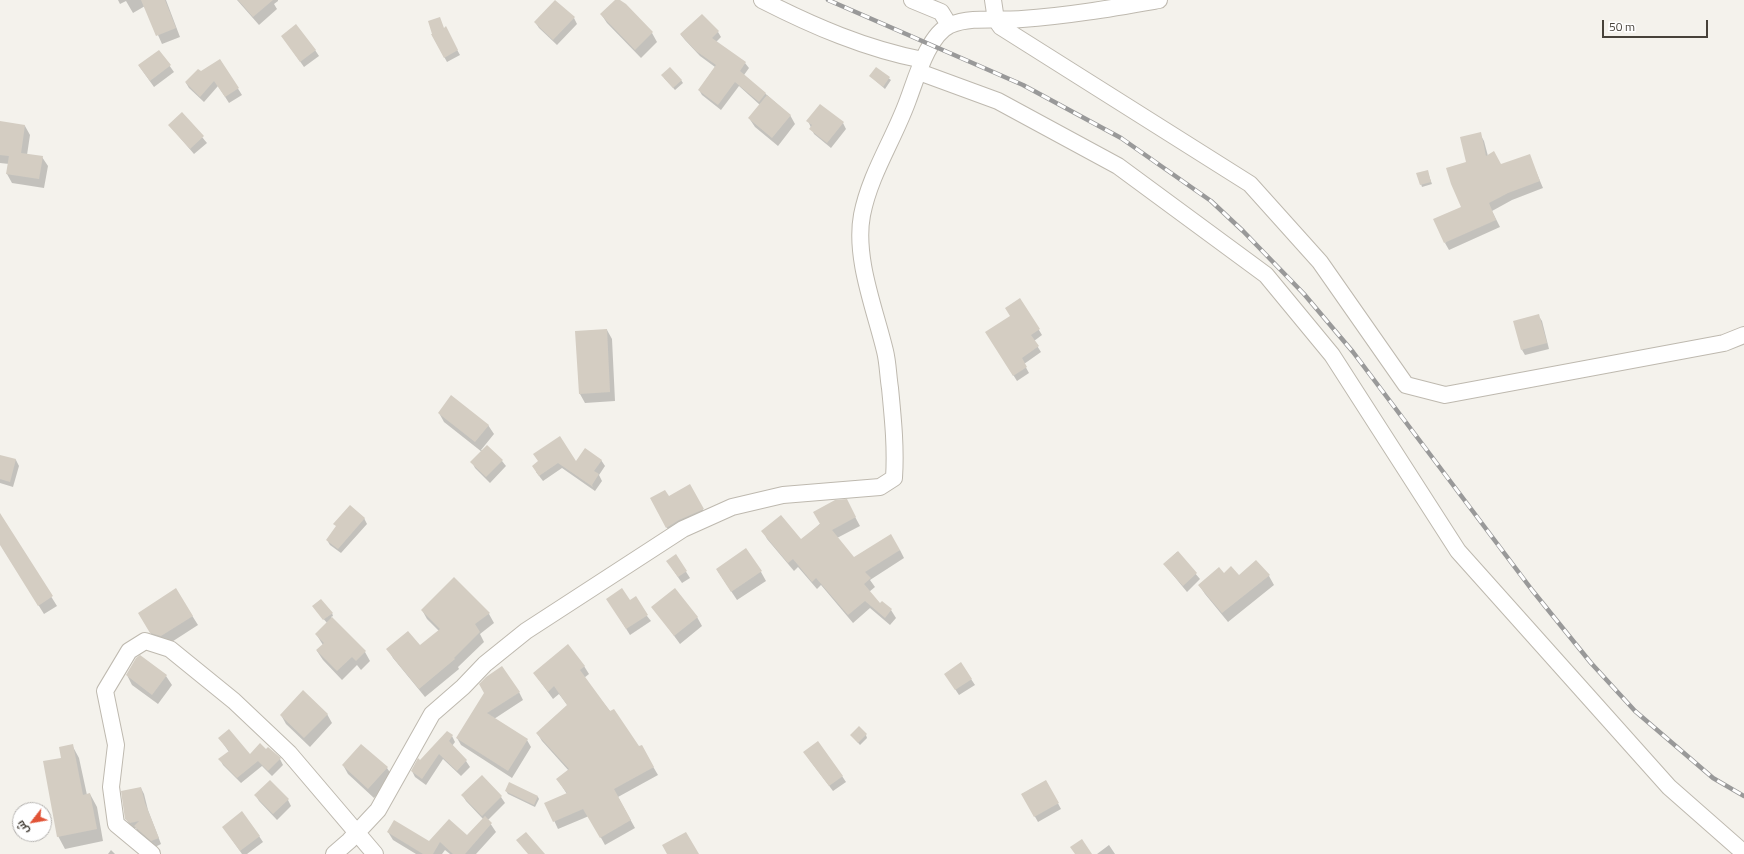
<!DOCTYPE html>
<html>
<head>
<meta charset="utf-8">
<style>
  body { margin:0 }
  #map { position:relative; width:1744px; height:854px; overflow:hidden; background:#f4f2ec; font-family:"Titillium Web",Cairo,sans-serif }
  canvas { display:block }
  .north { position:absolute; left:12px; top:802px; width:40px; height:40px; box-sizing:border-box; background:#fff; border:1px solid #b5b3b0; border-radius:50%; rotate:239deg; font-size:11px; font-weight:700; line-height:16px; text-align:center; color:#47423a }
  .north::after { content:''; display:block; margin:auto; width:14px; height:18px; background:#e15336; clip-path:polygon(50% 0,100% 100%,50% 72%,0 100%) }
  .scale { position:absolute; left:1602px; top:20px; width:106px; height:18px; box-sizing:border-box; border:2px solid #47423a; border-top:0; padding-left:5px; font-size:12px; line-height:14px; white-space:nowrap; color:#47423a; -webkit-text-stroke:3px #fff; paint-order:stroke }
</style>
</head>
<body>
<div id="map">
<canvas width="1744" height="854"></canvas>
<div class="north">ش</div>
<div class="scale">50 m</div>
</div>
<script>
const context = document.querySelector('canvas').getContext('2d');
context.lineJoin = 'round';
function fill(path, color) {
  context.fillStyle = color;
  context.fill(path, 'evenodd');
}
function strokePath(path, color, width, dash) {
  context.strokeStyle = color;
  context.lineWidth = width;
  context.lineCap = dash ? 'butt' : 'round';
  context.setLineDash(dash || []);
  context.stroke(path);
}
const shadow = new Path2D(`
  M118,0H166L180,37L162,44L145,6L133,13L126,1L120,4Z
  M237,0H278V1L274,4L277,9L259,25Z
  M616,0H618L652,33L657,42L641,58L607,23L601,14Z
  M574,18L577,24L557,45L539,28L535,22Z
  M445,28L460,55L447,62L432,35Z
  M718,32L721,37L716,42L745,63L749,68L744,75L790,115L795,124L778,146L755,127L749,118L760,105L739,86L721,110L702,95L699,90L715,67L700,56L685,40L681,35Z
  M282,36L315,50L319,56L304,67Z
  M159,51L174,72L154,87L139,66Z
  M220,60L242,95L229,103L218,86L204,102L189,88L186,83Z
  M876,68L891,80L885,89L870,76Z
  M664,78L681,80L683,83L675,90Z
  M182,113L207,143L194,154L169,125Z
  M808,121L843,123L846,129L831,148L814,134Z
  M0,122L25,126L30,135L27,155L42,157L48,166L44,188L12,183L7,174L9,164L0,163Z
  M1480,134L1484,141L1488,156L1501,166L1529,155L1543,188L1512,200L1492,211L1500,227L1449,250L1445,243L1462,207L1467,162Z
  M1428,173L1432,184L1422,187L1421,184Z
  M1020,299L1042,335L1034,341L1041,352L1024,364L1029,373L1017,381L990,338L1012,317Z
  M1538,315L1542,321L1549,349L1525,355L1522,350Z
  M607,330L612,339L615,401L585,403L580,394Z
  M439,413L488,425L494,434L481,450L502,461L506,466L490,483L475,468L472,462L482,452L444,422Z
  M0,456L16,460L19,466L13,487L0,483Z
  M601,460L605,466L599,475L602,481L595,491L562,468L543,481L536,472L539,462L576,463Z
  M695,495L708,519L672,537L651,498Z
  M846,500L860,526L837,538L854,558L900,550L904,558L870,580L875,587L869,592L880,604L891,610L896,618L890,625L870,608L853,623L821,585L817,589L798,567L794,571L767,539L763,531L801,541Z
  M364,518L367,524L341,553L330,545L327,540L337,527L335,524Z
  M6,524L57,606L44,614L0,544V528Z
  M1177,552L1200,579L1187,592L1164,564Z
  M676,556L690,578L682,583L671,567Z
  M717,570L761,572L766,581L737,600Z
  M1224,574L1239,576H1269L1274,585L1228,622L1205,594L1199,585Z
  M454,578L489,614L494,623L480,634L484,642L458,667L459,669L425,697L393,658L388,649L420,647L439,631L427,619L422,610Z
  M176,590L198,625L167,645L156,642L139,613Z
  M630,601L647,616L651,621L630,635L611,605Z
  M653,607L697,617L702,626L680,644Z
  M315,609L332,613L333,616L331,617L365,652L370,661L361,670L357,665L342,680L323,660L317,651L323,645L316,634L327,623Z
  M140,656L166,676L172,685L158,704L132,685L127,675Z
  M584,666L589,674L584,678L639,748L641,746L658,775L618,797L635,828L605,845L589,816L558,829L546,803L567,794L557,779L569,771L542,741L537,733L568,706L559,694L553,699L534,673Z
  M971,679L975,685L959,695L949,680Z
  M519,692L523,700L494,719L527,740L531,747L512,778L461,745L457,738L485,693Z
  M327,714L332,723L310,747L286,724L281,715Z
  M851,735H866L867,738L860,745Z
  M452,736L455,742L452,746L466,761L470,767L461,776L443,759L426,785L415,777L412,771L421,761Z
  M220,739L250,755L266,750L280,759L283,765L272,776L262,766L241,783L223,765L220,759L229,752Z
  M72,745L79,758L87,795L90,794L97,807L103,841L65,849L58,836L62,758Z
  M361,745L387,768L393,777L374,798L348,774L343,765Z
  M808,758L842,776L846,782L833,791Z
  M482,777L501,797L505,803L488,820L496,832L476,854H450L445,850L442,854H416L393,840L388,832L429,842L467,837L483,819L466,801L463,796Z
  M1046,781L1061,809L1038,822L1022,794Z
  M141,788L144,794L148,810L161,844L155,847L138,832L136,828H134L130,825L126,819Z
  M506,791L538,797L539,799L535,807L508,794Z
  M256,796L288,800L291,806L277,820L259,801Z
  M223,827L259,836L263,842L247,854H242Z
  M1109,845L1115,854H1097Z
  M111,850L115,854H108Z`);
const building = new Path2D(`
  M141,0H165L176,28L156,36Z
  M238,0H273L253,17Z
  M555,0L575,17L553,40L534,22Z
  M615,0H620L626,4L653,32L635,50L600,14Z
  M702,14L719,31L712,38L746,62L740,71L766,93L759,102L735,82L718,105L698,90L716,65L696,51L680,34Z
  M440,17L444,28L446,26L458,50L444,58L431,34H432L428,21Z
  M296,24L316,50L300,62L281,36Z
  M159,50L171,65L150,81L138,65Z
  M220,59L239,88L225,97L214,81L200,97L185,82L198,69L201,71Z
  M670,67L682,80L673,88L661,75Z
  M876,67L890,77L883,87L869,76Z
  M767,95L791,115L772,138L748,118Z
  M820,104L844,122L827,143L809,129L812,125L806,121Z
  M182,112L204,136L190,149L168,125Z
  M0,121L25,125L21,153L43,156L39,179L6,174L9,156L0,155Z
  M1481,132L1486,156L1494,151L1501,164L1530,154L1540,181L1508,193L1489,203L1496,220L1444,243L1433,219L1461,207L1451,184L1446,168L1466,162L1460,137Z
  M1428,170L1431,182L1420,185L1416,173Z
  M1020,298L1040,329L1031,335L1039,346L1022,358L1027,367L1013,376L985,332L1010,316L1005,308Z
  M1539,314L1547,343L1521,350L1513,321Z
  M607,329L610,392L579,394L575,331Z
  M451,395L489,425L475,442L438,413Z
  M560,436L576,461L585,448L602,460L594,471L599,474L592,485L593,487L558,463L539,476L532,466L538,461L533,454Z
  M487,445L503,460L486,477L470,462Z
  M0,455L16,459L10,482L0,479Z
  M690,484L704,509L679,520L666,528L650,498L665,490L669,496Z
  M847,499L856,517L832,530L854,557L891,534L900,550L865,572L871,578L864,584L880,603L882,601L892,609L885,618L865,601L848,615L816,578L812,582L793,559L788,563L761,531L781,515L801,539L820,524L813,512L835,500Z
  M350,505L365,518L338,549L326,540L336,526L333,524Z
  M0,513L53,596L38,606L0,545Z
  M746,548L762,571L731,592L716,569Z
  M1178,551L1197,573L1183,586L1163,564Z
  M676,554L687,571L678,577L666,561Z
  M1256,560L1270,575L1222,613L1198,585L1219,567L1224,573L1231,566L1239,575Z
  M454,577L490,613L475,624L480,632L454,658L455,659L419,689L386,649L408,631L420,645L440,629L421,610Z
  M176,588L193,616L161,636L150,633L138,613Z
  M622,588L630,600L636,596L648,615L626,629L606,599Z
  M675,588L698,617L674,636L651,607Z
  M321,599L333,613L323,620L312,606Z
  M332,617L366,651L356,661L352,657L337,671L316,650L324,643L315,634Z
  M568,644L585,666L580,670L610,711L614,709L639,746L642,745L654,767L614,789L631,820L600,838L583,809L553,822L544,803L567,793L556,779L569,769L536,733L567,705L554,686L548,692L533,673Z
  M140,655L167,675L152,695L126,675L136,658Z
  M961,662L972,679L955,690L944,674Z
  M502,666L520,692L487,713L528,739L508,771L456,738L484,693L479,684L486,677Z
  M303,690L328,714L304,738L280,715Z
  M859,726L867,734L858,743L850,735Z
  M229,729L250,754L260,743L266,749L268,747L281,758L268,771L258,761L237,778L218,759L229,751L218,738Z
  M447,731L453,735L449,741L467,760L457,771L439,754L422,779L411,771L418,758L420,760Z
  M818,741L843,776L829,786L803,752Z
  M73,744L83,795L90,793L97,829L57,837L43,761L61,758L59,747Z
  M361,744L388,767L368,789L342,765Z
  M482,775L502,796L482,816L461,795Z
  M270,780L289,799L273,814L254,795Z
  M1046,780L1059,803L1034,817L1021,794Z
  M509,782L538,796L534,805L505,791Z
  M141,787L145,803L159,838L151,841L134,826L139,821L130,823L125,819L121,791Z
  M242,811L260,836L240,851L222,827Z
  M485,816L492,823L465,854H453L440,842L433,854H423L387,832L394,820L429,841L449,819L467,835Z
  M526,832L545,854H528L516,840Z
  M686,832L699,854H667L662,845Z
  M1082,839L1092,854H1075L1070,847Z`);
const minor = new Path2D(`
  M762,0C813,26 866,49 923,60
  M912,0L941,12L949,25
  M993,0L996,20L1001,27L1250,184L1320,262L1406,385L1445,395L1724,343L1744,335
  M919,72L998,101L1118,166L1266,275L1332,355L1458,551L1669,787L1744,853
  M152,854L116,824L111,787L116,745L105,691L129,651L145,641L170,649L234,701L289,753L375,854
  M334,854L349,841L378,810L432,714L463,687L485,664L526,631L683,529L732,507L783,495L880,487L894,478C896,448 893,419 890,388C888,376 888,363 885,351C875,309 854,258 862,215C870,174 894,139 908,100C916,79 928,35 950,25C972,16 999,21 1022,19C1068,16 1113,8 1159,0`);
const rail = new Path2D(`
  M828,0L1023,85L1121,138L1211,201L1243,231L1304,294L1353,352L1532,590L1591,663L1635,711L1713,778L1744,796`);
fill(shadow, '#0003');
fill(building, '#d4cdc2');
strokePath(minor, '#beb9af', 18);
strokePath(minor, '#fff', 16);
strokePath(rail, '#999', 4.5);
strokePath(rail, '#fff', 3, [9]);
</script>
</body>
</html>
